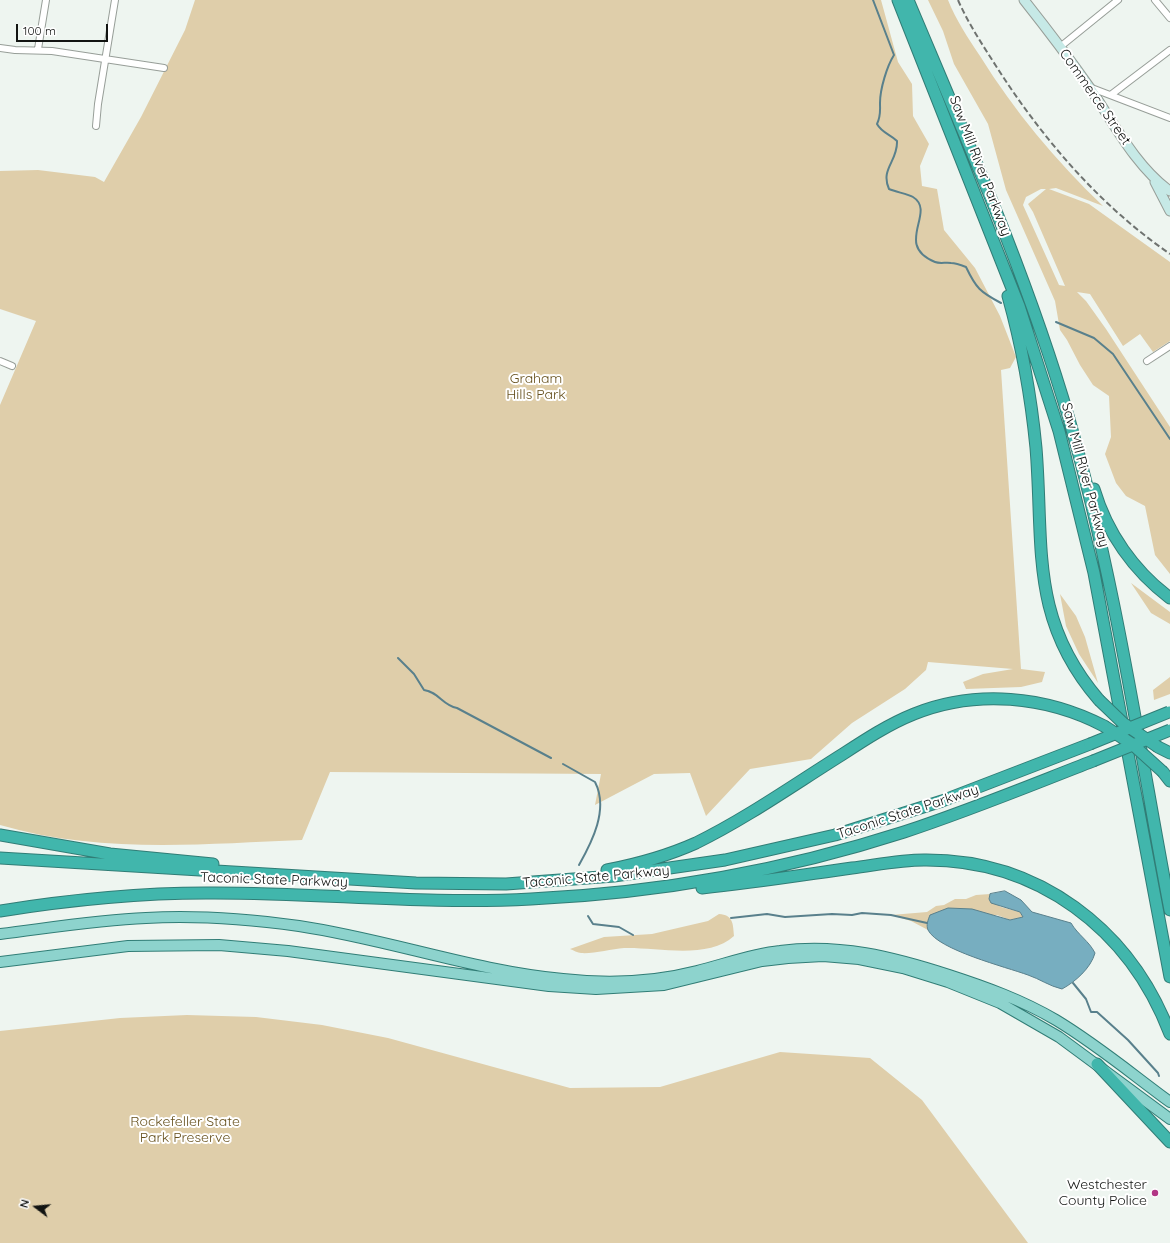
<!DOCTYPE html>
<html>
<head>
<meta charset="utf-8">
<style>
  body { margin:0 }
  #map { position:relative; width:1170px; height:1243px; overflow:hidden; background:#eef5f0; font-family:Quicksand,sans-serif }
  canvas { display:block }
  .north { position:absolute; left:16px; top:1187px; width:40px; height:40px; -webkit-text-stroke:3px #fff; paint-order:stroke; rotate:286deg; font-size:11px; font-weight:700; line-height:16px; text-align:center; color:#121412 }
  .north::after { content:''; display:block; margin:auto; width:14px; height:18px; background:#121412; clip-path:polygon(50% 0,100% 100%,50% 72%,0 100%) }
  .scale { position:absolute; left:16px; top:24px; width:92px; height:18px; box-sizing:border-box; border:2px solid #121412; border-top:0; padding-left:5px; font-size:12px; line-height:14px; white-space:nowrap; color:#121412; -webkit-text-stroke:3px #fff; paint-order:stroke }
</style>
</head>
<body>
<div id="map">
<canvas width="1170" height="1243"></canvas>
<div class="north">N</div>
<div class="scale">100 m</div>
</div>
<script>
const context = document.querySelector('canvas').getContext('2d');
context.lineJoin = 'round';
function fill(path, color) {
  context.fillStyle = color;
  context.fill(path, 'evenodd');
}
function strokePath(path, color, width, dash) {
  context.strokeStyle = color;
  context.lineWidth = width;
  context.lineCap = dash ? 'butt' : 'round';
  context.setLineDash(dash || []);
  context.stroke(path);
}
function label(font, color, halo, rows, align = 'center') {
  context.font = font + ' Quicksand,sans-serif';
  context.lineWidth = 4;
  context.setLineDash([]);
  context.textBaseline = 'middle';
  context.strokeStyle = halo;
  context.fillStyle = color;
  for (const [text, x, y, turn = 0] of rows) {
    context.save();
    context.translate(x, y);
    context.rotate((+turn || 0) * Math.PI / 180);
    context.textAlign = isNaN(turn) ? turn : align;
    if (halo) context.strokeText(text, 0, 0);
    context.fillText(text, 0, 0);
    context.restore();
  }
}
const green = new Path2D(`
  M195,0H881L898,62L912,84L913,116L929,144L920,166L922,186L937,189L944,230L975,268L1000,316L1016,357L1010,368L1001,370L1021,669L1045,672L1042,682L1021,687L966,689L963,682L983,674L1013,669L928,662L926,670L905,689L852,723L811,759L750,769L706,816L690,773L654,774L595,805L601,774L330,772L302,840C202,844 98,854 0,825V405L36,321L0,309V171L38,170L95,177L104,182L141,117L185,30Z
  M928,0H948C956,20 968,38 980,56C1015,112 1055,160 1103,206L1056,188L1049,189L1089,204L1170,262V341L1153,352L1140,334L1123,346L1090,294L1077,292L1086,301L1106,329L1170,427V574L1155,555L1145,506L1126,496L1116,483L1105,454L1111,437L1109,396L1093,385L1080,365L1067,340L1060,330L1055,301L1006,190L988,124L954,64L943,31ZM1041,189H1046L1028,204L1033,212L1065,286L1059,285L1023,205L1026,197Z
  M1131,583L1170,612V624L1151,613Z
  M1060,594L1076,616L1085,637L1098,683L1079,654L1066,626Z
  M1170,677V694L1154,700L1153,690Z
  M990,894L989,899L1001,907L1020,912L1023,917L1010,920L997,915L927,923L928,930L911,921L891,915L927,912L936,906L944,905L955,899H966L976,895Z
  M719,914C733,915 733,923 734,936C708,960 657,947 624,948C611,949 593,954 581,953C578,953 573,950 570,949L604,937L652,934L695,924L708,921Z
  M187,1015L256,1017L322,1025L388,1038L570,1088L660,1087L780,1052L870,1058L922,1100L1028,1243H0V1031L120,1018Z`);
const water = new Path2D(`
  M1005,891L1021,900L1032,912L1071,923C1078,935 1089,941 1095,953C1091,968 1075,982 1062,989C1049,986 1040,979 1028,975C1006,967 938,950 928,930C926,925 928,920 930,915L948,908L972,909L1010,920L1023,917L1020,912L991,903L989,899L990,894Z`);
const stream = new Path2D(`
  M873,0L894,55C887,66 880,89 880,103C880,111 881,116 877,124C882,133 890,134 897,141C898,161 880,169 889,189C896,192 908,194 913,197C937,212 893,245 935,262C940,264 946,262 951,263C956,263 961,265 966,267C976,288 980,292 1001,303
  M1056,322L1094,338L1113,354L1170,439
  M398,658L414,674L424,690C439,692 442,705 457,708L551,758
  M563,764L595,782C609,809 592,842 579,865
  M588,916L593,924L619,927L633,935
  M731,918L767,914L785,917L832,914L852,915L862,913L891,915L927,923
  M1073,983L1086,999L1091,1012H1097L1128,1040L1158,1073L1159,1076`);
const street = new Path2D(`
  M1155,0L1170,18
  M1060,47L1118,0
  M0,48L15,50L52,51L164,68
  M38,49L46,0
  M1089,87L1170,118
  M1112,94L1170,50
  M96,126L98,104L115,0
  M0,361L12,366
  M1147,361L1170,346`);
const secondary = new Path2D(`
  M1024,0C1047,29 1069,58 1090,88C1113,122 1136,167 1170,191
  M1155,182L1170,211`);
const primary = new Path2D(`
  M0,934C49,928 97,920 146,918C197,915 248,919 299,926C387,939 475,971 563,979C608,984 654,982 697,971C725,964 752,954 780,951C839,943 893,957 949,975C986,987 1022,1000 1056,1020C1096,1044 1132,1074 1170,1102
  M0,962L128,946L219,945L288,951L549,986L596,989L664,985L762,961L788,958L823,956L859,959L903,968L948,982L1000,1003L1059,1037L1170,1119`);
const highway = new Path2D(`
  M898,0L1019,306L1059,431L1094,573L1170,977
  M908,0C966,138 1027,275 1069,419C1115,579 1139,746 1170,910
  M1008,296C1022,346 1031,396 1036,448C1044,546 1029,619 1099,700
  M1094,489C1107,533 1134,571 1170,598
  M1158,747L1170,753
  M1163,772L1170,781
  M0,835L110,854L213,864
  M0,858L416,883L506,884L614,876L725,860L835,835L942,801L1090,744
  M607,870C638,864 667,856 696,843C747,818 795,784 843,754C866,739 889,724 914,714C976,689 1046,696 1104,726
  M702,888C752,883 802,875 852,868C876,865 900,860 924,860C1038,859 1130,929 1170,1034
  M0,911C69,900 137,893 206,893C314,892 423,905 531,899C658,893 783,871 904,832C968,811 1031,785 1093,761
  M1097,1064L1170,1142`);
const rail = new Path2D(`
  M958,0C968,23 982,44 996,66C1042,138 1099,205 1170,254`);
const highwayBridge = new Path2D(`
  M1099,700L1123,723L1158,747
  M1104,726L1132,744L1163,772
  M1090,744L1169,712
  M1093,761L1170,730`);
const markers = [
  [1155,1193,4,"#b23585"]
];
const streetNames = [
  ["Commerce Street",1095,97,55],
  ["Saw Mill River Parkway",980,166,69],
  ["Saw Mill River Parkway",1085,475,75],
  ["Taconic State Parkway",908,812,-18],
  ["Taconic State Parkway",596,877,-5],
  ["Taconic State Parkway",274,880,2]
];
const parkNames = [
  ["Graham",536,379],
  ["Hills Park",536,395],
  ["Rockefeller State",185,1122],
  ["Park Preserve",185,1138]
];
const poiNames = [
  ["Westchester",1147,1185],
  ["County Police",1147,1201]
];
fill(green, '#dfceaa');
fill(water, '#77aec0');
strokePath(water, '#59808c', 1);
strokePath(stream, '#59808c', 2);
strokePath(street, '#979e98', 8);
strokePath(secondary, '#979e98', 11);
strokePath(primary, '#317d76', 12);
strokePath(highway, '#317d76', 13);
strokePath(street, '#fff', 6);
strokePath(secondary, '#c6e9e6', 9);
strokePath(primary, '#8dd3cd', 10);
strokePath(highway, '#41b6ac', 11);
strokePath(rail, '#6f7370', 2, [6, 3]);
strokePath(highwayBridge, '#317d76', 13, []);
strokePath(highwayBridge, '#41b6ac', 11);
for (const [x, y, r, color] of markers) {
  const dot = new Path2D();
  dot.arc(x, y, r, 0, 2 * Math.PI);
  context.fillStyle = color;
  context.fill(dot);
  strokePath(dot, '#fff', 1.5);
}
label('14px', '#121412', '#fff', streetNames);
label('14px', '#66501c', '#fff', parkNames);
label('14px', '#121412', '#fff', poiNames, 'right');
</script>
</body>
</html>
